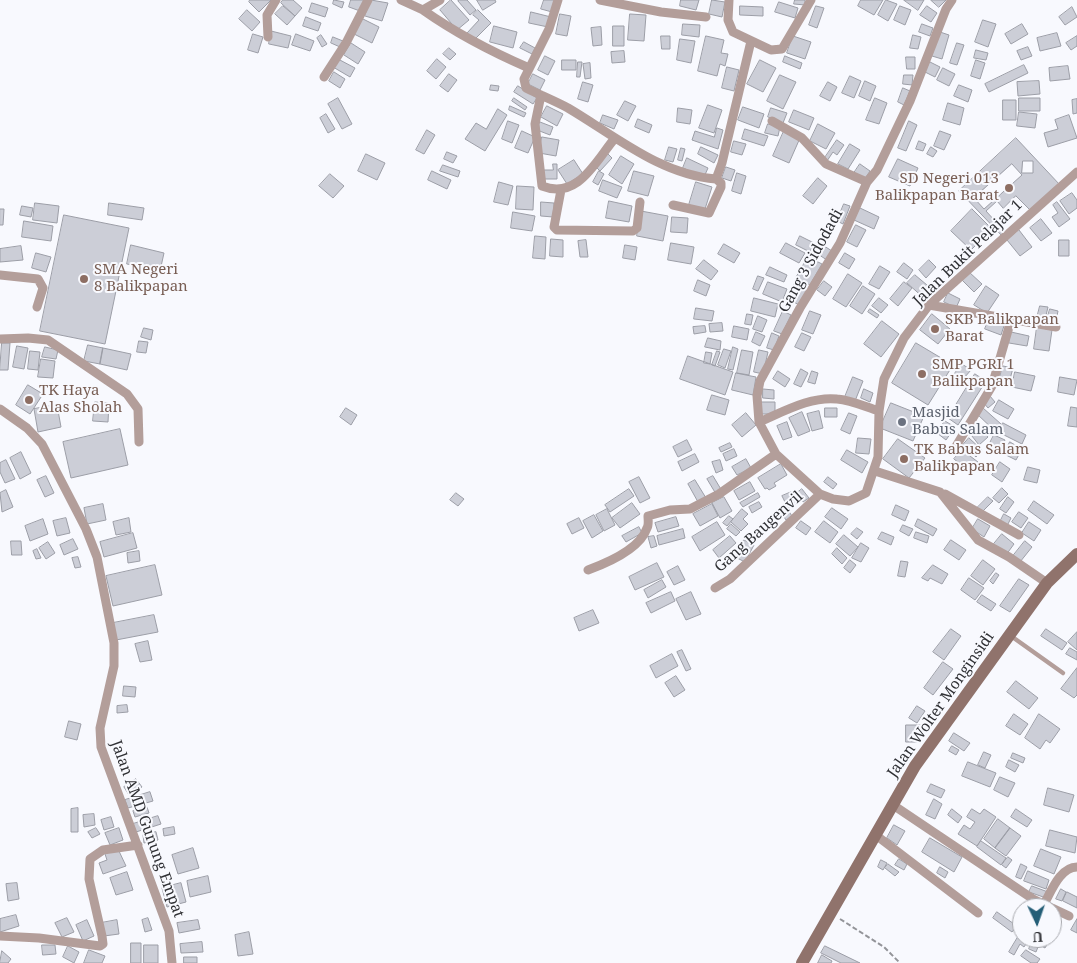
<!DOCTYPE html>
<html>
<head>
<meta charset="utf-8">
<style>
  body { margin:0 }
  #map { position:relative; width:1077px; height:963px; overflow:hidden; background:#f8f9fe; font-family:"Noto Serif",serif }
  canvas { display:block }
  .north { position:absolute; left:1012px; top:898px; width:50px; height:50px; box-sizing:border-box; background:#f8f9fe; border:1px solid #a8a9ae; border-radius:50%; rotate:177deg; font-size:14px; font-weight:700; line-height:20px; text-align:center; color:#303135 }
  .north::after { content:''; display:block; margin:auto; width:18px; height:22px; background:#245e77; clip-path:polygon(50% 0,100% 100%,50% 72%,0 100%) }
</style>
</head>
<body>
<div id="map">
<canvas width="1077" height="963"></canvas>
<div class="north">U</div>
</div>
<script>
const context = document.querySelector('canvas').getContext('2d');
context.lineJoin = 'round';
function fill(path, color) {
  context.fillStyle = color;
  context.fill(path, 'evenodd');
}
function strokePath(path, color, width, dash) {
  context.strokeStyle = color;
  context.lineWidth = width;
  context.lineCap = dash ? 'butt' : 'round';
  context.setLineDash(dash || []);
  context.stroke(path);
}
function label(font, color, halo, rows, align = 'center') {
  context.font = font + ' "Noto Serif",serif';
  context.lineWidth = 4;
  context.setLineDash([]);
  context.textBaseline = 'middle';
  context.strokeStyle = halo;
  context.fillStyle = color;
  for (const [text, x, y, turn = 0] of rows) {
    context.save();
    context.translate(x, y);
    context.rotate((+turn || 0) * Math.PI / 180);
    context.textAlign = isNaN(turn) ? turn : align;
    if (halo) context.strokeText(text, 0, 0);
    context.fillText(text, 0, 0);
    context.restore();
  }
}
const building = new Path2D(`
  M250,0H271L259,12L249,2Z
  M283,0H293L302,8L295,16L281,3Z
  M334,0L344,2L342,8L333,4Z
  M351,0H364L360,11L349,7Z
  M371,0L388,3L382,21L365,16Z
  M451,0L469,20L457,30L440,10Z
  M460,0H467L476,10L470,15L458,1Z
  M477,0H495L496,2L483,10Z
  M544,0H555L552,12L541,9Z
  M681,0H699L696,10L680,6Z
  M712,0L725,2L722,17L709,14Z
  M795,0H805V5L794,4Z
  M861,0H883L874,15L858,6Z
  M886,0L897,4L888,21L878,15Z
  M904,0H924L918,10Z
  M931,0H946L939,7Z
  M779,2L798,8L795,18L775,12Z
  M312,3L328,8L325,17L309,12Z
  M283,6L295,16L287,25L275,14Z
  M740,6L763,7V16L740,15Z
  M816,6L824,8L817,28L809,25Z
  M900,6L911,10L905,25L894,20Z
  M927,6L937,13L931,22L920,15Z
  M1072,7L1077,17L1065,25L1059,17Z
  M247,10L260,22L252,31L239,19Z
  M478,10L491,23L474,40L467,33L479,20L473,15Z
  M531,12L551,17L548,27L529,23Z
  M560,14L571,16L567,36L556,34Z
  M630,14L646,15L644,41L628,40Z
  M306,17L321,23L318,31L303,26Z
  M361,18L379,27L372,43L354,34Z
  M983,20L996,24L988,47L975,42Z
  M683,24L700,25L699,37L682,35Z
  M922,24L933,28L930,36L919,32Z
  M1022,24L1028,34L1011,44L1005,34Z
  M494,26L517,32L513,48L490,42Z
  M613,26H624V46H613Z
  M601,27L602,45L593,46L591,28Z
  M271,31L291,36L288,48L269,44Z
  M940,32L949,35L942,59L932,56Z
  M1057,33L1061,46L1040,51L1037,38Z
  M253,34L263,37L258,53L248,50Z
  M296,34L314,41L310,51L292,45Z
  M321,35L327,44L322,47L317,38Z
  M913,35L921,37L918,49L910,48Z
  M661,36H670V49H662Z
  M706,36L724,40L721,53L728,54L725,66L720,64L717,76L698,71Z
  M793,36L811,42L805,59L787,53Z
  M1077,36V46L1071,50L1066,43Z
  M333,37L343,41L340,47L331,43Z
  M680,39L695,41L691,63L677,60Z
  M524,42L535,48L532,54L520,48Z
  M351,43L365,52L358,64L344,55Z
  M957,43L964,45L957,65L950,63Z
  M1028,47L1032,56L1021,60L1017,51Z
  M449,48L456,54L450,60L443,54Z
  M976,50L988,53L986,60L974,58Z
  M624,51L625,62L612,63L611,52Z
  M545,56L555,61L548,75L538,70Z
  M785,56L802,63L800,69L783,62Z
  M906,57H915V69H907Z
  M338,59L355,68L350,77L333,67Z
  M437,59L446,67L436,79L427,71Z
  M562,60H576V70H562Z
  M760,60L776,68L763,92L747,84Z
  M976,60L985,63L980,79L971,76Z
  M578,62H582L580,77H577Z
  M930,62L940,67L935,77L925,72Z
  M590,63L591,78L585,79L583,64Z
  M1024,65L1028,73L989,92L985,84Z
  M1068,66L1070,79L1050,81L1049,68Z
  M727,67L739,70L734,91L722,88Z
  M943,68L955,74L949,86L937,80Z
  M334,72L345,79L340,88L329,81Z
  M449,74L457,80L448,92L440,86Z
  M533,74L545,80L540,90L528,84Z
  M780,75L796,82L783,109L767,101Z
  M904,75H913L912,85L903,84Z
  M850,76L861,81L854,98L842,93Z
  M865,81L876,86L870,101L859,96Z
  M1039,81L1040,94L1018,96L1017,82Z
  M583,82L593,85L588,102L578,99Z
  M828,82L837,87L830,101L820,96Z
  M491,85L499,86L498,91L490,90Z
  M959,85L972,90L968,102L954,96Z
  M518,86L537,98L533,104L514,92Z
  M903,88L910,91L904,105L898,102Z
  M338,98L352,124L342,129L328,104Z
  M514,98L527,107L525,110L512,101Z
  M875,98L887,103L879,124L866,120Z
  M1019,98H1040V111H1019Z
  M1077,99V113L1073,114L1072,100Z
  M1003,100H1016V120H1003Z
  M625,101L636,106L628,121L617,115Z
  M948,103L964,108L960,125L943,120Z
  M708,105L722,110L714,133L699,128Z
  M510,106L526,113L524,117L509,110Z
  M547,106L563,114L557,126L541,117Z
  M743,107L764,114L759,128L738,120Z
  M678,108L692,110L690,124L677,122Z
  M771,108L787,113L783,123L768,117Z
  M498,109L507,115L485,151L465,139L476,123L486,129Z
  M794,110L814,118L809,130L789,122Z
  M1019,112L1037,114L1035,128L1017,126Z
  M326,114L335,129L328,133L320,118Z
  M603,115L618,120L614,129L600,123Z
  M1069,115L1077,138L1048,147L1044,133L1058,129L1055,120Z
  M638,119L652,125L649,133L635,127Z
  M508,121L519,125L512,143L502,139Z
  M909,121L917,125L906,151L898,148Z
  M540,122L553,127L550,135L537,130Z
  M768,124L780,127L778,136L765,133Z
  M818,124L835,133L826,149L810,141Z
  M717,128L723,130L718,149L692,140L695,131L714,137Z
  M745,129L768,136L764,146L742,139Z
  M427,130L435,135L424,154L416,150Z
  M522,131L535,137L528,153L515,148Z
  M784,131L800,138L789,163L773,156Z
  M940,131L951,135L944,150L934,146Z
  M542,137L559,140L556,156L539,153Z
  M1016,138L1060,185L1003,237L959,191Z
  M837,140L844,145L837,155L833,152L827,161L824,159Z
  M734,141L746,144L742,155L731,152Z
  M919,141L926,144L923,151L916,149Z
  M850,144L860,150L848,169L838,164Z
  M669,147L677,149L673,162L665,160Z
  M701,147L718,155L714,163L698,154Z
  M931,147L937,151L933,157L927,154Z
  M681,148L685,149L682,161L678,160Z
  M447,152L457,156L453,163L444,159Z
  M607,153L612,158L600,171L595,166Z
  M366,154L385,163L377,180L358,171Z
  M621,156L634,164L622,184L609,175Z
  M687,158L708,168L704,177L683,168Z
  M898,159L918,168L910,186L889,177Z
  M574,160L583,174L567,184L558,170Z
  M1023,161H1033V173H1022Z
  M553,164H557V179H541V170H553Z
  M860,164L870,171L864,180L854,173Z
  M1012,164L1022,175L984,209L974,198Z
  M443,165L460,171L458,177L440,171Z
  M726,167L735,170L731,181L722,178Z
  M432,171L451,180L447,189L428,180Z
  M599,171L604,174L598,185L593,182Z
  M634,171L654,176L648,196L628,191Z
  M737,173L746,176L741,194L732,191Z
  M330,174L344,186L333,198L319,186Z
  M818,178L827,186L813,204L803,196Z
  M603,180L622,187L617,198L599,191Z
  M499,182L513,186L508,205L494,202Z
  M696,182L712,187L705,209L689,205Z
  M517,186L534,187L533,210L516,209Z
  M1072,193L1077,200V208L1069,214L1060,201Z
  M1016,196L1030,210L1005,232L986,211L997,201L1003,208Z
  M609,201L632,206L629,222L606,218Z
  M541,202L554,203L553,217L541,216Z
  M1057,202L1070,219L1059,227L1052,217L1058,213L1053,205Z
  M35,203L59,206L57,223L33,220Z
  M109,203L144,208L142,220L108,215Z
  M844,204L850,206L843,224L837,221Z
  M22,206L33,208L31,217L20,215Z
  M860,208L879,217L874,229L854,220Z
  M0,209H4L3,225H0Z
  M972,209L992,229L971,250L951,231Z
  M641,211L668,216L663,241L637,236Z
  M513,212L535,216L532,231L511,228Z
  M64,215L129,228L105,344L40,331Z
  M672,217L688,218L687,233L671,232Z
  M1041,219L1052,233L1041,241L1030,228Z
  M24,221L53,226L51,241L22,237Z
  M856,225L866,230L857,247L847,242Z
  M1019,230L1032,247L1020,256L1007,240Z
  M535,236L546,237L545,259L533,258Z
  M800,236L814,243L810,252L796,245Z
  M551,239L563,240V257L550,256Z
  M586,240L588,257H580L578,241Z
  M1059,240H1069V256H1059Z
  M671,243L694,247L691,264L668,260Z
  M786,243L805,253L799,263L780,253Z
  M724,244L740,253L734,263L718,254Z
  M821,244L832,251L827,260L816,253Z
  M131,245L164,253L160,271L127,264Z
  M625,245L637,247L635,260L623,258Z
  M21,246L23,260L0,262V249Z
  M36,253L51,257L46,272L32,268Z
  M845,253L855,259L849,269L839,263Z
  M808,257L822,264L810,285L796,278Z
  M704,260L718,271L711,280L696,269Z
  M929,260L936,267L926,278L919,270Z
  M904,263L913,270L907,279L897,272Z
  M880,266L890,272L879,289L869,284Z
  M770,267L787,275L784,282L766,275Z
  M969,272L982,284L974,292L962,280Z
  M848,274L862,283L846,307L833,299Z
  M915,275L933,290L925,299L907,283Z
  M758,276L764,278L758,291L753,289Z
  M698,280L710,285L706,296L694,291Z
  M796,281L809,288L799,305L787,298Z
  M824,281L832,287L825,296L817,290Z
  M768,282L787,289L782,302L763,294Z
  M904,282L912,288L898,306L890,299Z
  M863,286L875,294L862,314L850,306Z
  M986,286L999,295L987,313L974,305Z
  M948,293L960,299L956,308L944,302Z
  M754,298L778,304L775,317L751,311Z
  M879,298L888,305L881,313L872,306Z
  M1040,306L1048,307L1044,324L1036,322Z
  M696,308L714,311L712,321L694,319Z
  M870,309L879,315L877,318L868,312Z
  M1050,309L1058,311L1055,326L1046,323Z
  M783,311L791,315L782,334L774,331Z
  M810,311L821,315L813,334L802,330Z
  M747,314L753,315L751,325L745,324Z
  M932,314L950,329L938,344L920,330Z
  M758,316L767,320L762,332L753,329Z
  M989,318L1005,323L1001,335L985,329Z
  M882,321L899,334L881,357L864,344Z
  M722,323L723,331L710,332L709,324Z
  M705,326L706,332L694,334L693,327Z
  M734,326L749,329L747,340L732,337Z
  M1037,327L1052,330L1049,351L1034,349Z
  M144,328L153,330L151,340L141,337Z
  M756,332L765,336L760,346L752,342Z
  M1011,332L1029,336L1027,346L1009,343Z
  M772,333L779,336L774,350L767,348Z
  M802,333L811,337L804,351L795,347Z
  M708,338L721,341L720,350L705,347Z
  M139,341L148,342L146,353L137,352Z
  M2,343H10L8,370H0Z
  M916,343L953,365L928,405L892,383Z
  M88,345L103,348L100,364L84,361Z
  M17,346L28,348L24,369L13,367Z
  M45,347L58,350L56,359L42,357Z
  M733,347L738,349L733,370L728,369Z
  M103,348L131,354L127,370L100,364Z
  M724,349L731,351L725,368L718,365Z
  M742,350L753,352L749,375L737,373Z
  M759,350L768,352L763,374L754,372Z
  M30,351L40,352L38,370L28,369Z
  M717,351L720,352L715,366L712,365Z
  M706,352L712,353L710,364L704,363Z
  M688,356L733,372L725,395L680,379Z
  M41,359L55,361L53,378L38,377Z
  M962,364L971,370L957,386L950,380Z
  M1003,366L1013,368L1009,383L999,381Z
  M801,369L808,373L801,387L794,384Z
  M778,371L790,379L785,387L773,379Z
  M812,371L818,373L815,384L808,382Z
  M1015,372L1035,376L1031,391L1012,387Z
  M736,373L756,377L753,395L732,390Z
  M975,374L986,381L958,425L948,418Z
  M853,377L863,381L855,401L845,397Z
  M1060,377L1077,380L1074,395L1058,392Z
  M28,385L43,394L30,414L16,405Z
  M763,389L774,390V399L763,398Z
  M864,389L873,393L870,402L861,398Z
  M712,395L729,400L725,415L707,410Z
  M990,396L995,402L988,408L983,402Z
  M999,400L1014,409L1008,419L993,411Z
  M95,402L109,403L108,422L93,421Z
  M760,402H775V414H759Z
  M891,403L924,416L913,441L880,428Z
  M57,405L61,427L38,432L34,409Z
  M1071,407L1077,408V427L1068,426Z
  M346,408L357,415L351,425L340,417Z
  M825,408H837V417H825Z
  M983,408L1001,424L995,431L977,414Z
  M819,411L823,428L812,431L807,414Z
  M802,412L810,431L798,436L789,418Z
  M746,413L756,425L742,437L732,425Z
  M849,413L857,416L850,434L841,430Z
  M945,421L955,427L946,440L937,433Z
  M787,422L792,437L783,440L777,426Z
  M1003,423L1026,435L1022,444L998,432Z
  M977,424L988,437L979,445L968,431Z
  M120,429L128,465L71,478L63,442Z
  M994,435L1005,440L998,454L987,449Z
  M858,438L871,439L869,454L856,453Z
  M969,438L982,450L976,457L963,445Z
  M898,439L925,458L909,478L883,459Z
  M687,440L692,450L678,457L673,447Z
  M1010,442L1022,449L1016,460L1004,454Z
  M730,443L732,447L721,452L719,448Z
  M734,449L737,456L726,461L723,454Z
  M847,450L868,462L862,473L841,460Z
  M962,450L978,462L970,472L954,459Z
  M21,452L31,473L20,479L10,458Z
  M695,454L699,462L682,471L678,462Z
  M746,459L751,468L737,475L732,467Z
  M6,460L15,479L5,483L0,472V463Z
  M720,460L723,470L716,473L712,462Z
  M1000,462L1010,469L1002,482L992,475Z
  M781,464L787,475L774,483L776,486L769,490L767,488L765,489L758,478Z
  M1028,467L1040,470L1037,483L1024,480Z
  M46,476L54,493L45,497L37,480Z
  M713,476L722,491L716,494L707,479Z
  M639,477L650,498L640,503L629,482Z
  M828,477L837,484L833,489L824,482Z
  M695,480L706,498L698,502L688,484Z
  M750,482L755,491L739,500L734,491Z
  M1002,488L1008,494L999,503L993,498Z
  M629,489L634,496L610,512L605,505Z
  M802,489L809,498L803,502L797,493Z
  M6,490L13,507L2,512L0,493Z
  M794,491L800,502L788,508L782,496Z
  M456,493L464,499L458,506L450,500Z
  M758,493L760,497L743,507L740,503Z
  M724,497L732,511L720,518L712,503Z
  M988,497L993,501L982,512L977,508Z
  M1008,497L1014,502L1006,513L1000,509Z
  M1034,501L1054,515L1047,524L1028,510Z
  M759,502L762,507L752,513L749,507Z
  M632,503L640,514L620,528L612,518Z
  M103,504L106,520L87,524L84,508Z
  M712,504L718,516L700,526L693,514Z
  M896,505L909,511L905,521L892,515Z
  M832,508L848,519L841,529L825,517Z
  M607,509L615,525L604,531L596,515Z
  M742,509L748,514L743,519L748,524L741,531L731,522Z
  M788,510L792,516L786,520L782,514Z
  M1019,512L1028,518L1021,528L1012,522Z
  M1004,514L1011,518L1007,526L1000,522Z
  M594,515L603,531L592,538L583,521Z
  M729,516L733,519L727,526L723,523Z
  M676,517L679,526L658,532L655,523Z
  M66,518L70,533L57,536L53,521Z
  M129,518L131,532L116,535L113,522Z
  M579,518L584,528L572,534L567,524Z
  M43,519L48,534L30,541L25,526Z
  M918,519L937,529L933,536L915,526Z
  M978,519L990,526L984,537L972,529Z
  M801,521L811,528L806,535L796,528Z
  M824,521L838,532L830,543L815,532Z
  M717,522L725,535L700,551L692,537Z
  M1029,522L1041,530L1034,541L1022,533Z
  M731,524L740,532L736,536L727,529Z
  M903,525L913,529L909,536L900,531Z
  M639,527L642,533L626,542L622,536Z
  M857,528L863,532L857,539L851,534Z
  M683,529L685,538L659,545L657,536Z
  M882,532L894,537L891,545L878,539Z
  M916,532L929,536L927,543L914,538Z
  M133,533L137,548L104,557L100,542Z
  M1002,534L1014,544L1006,555L993,545Z
  M844,535L858,547L850,556L836,544Z
  M654,536L657,546L651,548L648,537Z
  M730,536L736,543L719,558L713,550Z
  M73,539L78,549L64,555L60,545Z
  M744,540L754,545L745,562L735,557Z
  M951,540L966,550L959,560L944,550Z
  M11,541H21L22,555H12Z
  M1025,541L1032,547L1020,562L1013,556Z
  M48,542L55,553L46,559L39,548Z
  M861,543L869,548L861,562L852,558Z
  M837,548L847,558L842,564L832,554Z
  M37,549L41,558L36,559L33,551Z
  M139,551L140,561L128,563L127,553Z
  M78,557L81,567L75,568L72,558Z
  M850,560L856,565L850,573L844,568Z
  M983,560L995,569L983,585L971,576Z
  M901,561L908,562L905,577L898,576Z
  M657,563L664,577L635,590L629,577Z
  M155,565L162,595L113,606L106,576Z
  M933,565L948,574L942,584L930,578L928,581L922,578Z
  M678,566L685,580L674,585L667,572Z
  M996,573L999,575L993,584L990,581Z
  M969,578L984,588L975,600L961,590Z
  M1019,579L1029,585L1010,612L1000,606Z
  M662,580L666,587L648,598L644,590Z
  M671,592L675,601L651,613L646,603Z
  M691,592L701,614L686,620L676,599Z
  M982,595L996,604L991,611L977,602Z
  M593,610L599,623L579,631L574,618Z
  M154,615L158,632L116,640L113,623Z
  M951,629L961,636L944,660L933,652Z
  M1046,629L1067,643L1062,650L1041,636Z
  M1077,632V650L1068,642Z
  M148,641L152,660L140,662L135,644Z
  M1070,648L1077,652V660L1066,654Z
  M682,650L691,669L686,671L677,652Z
  M672,654L678,666L656,678L650,666Z
  M943,662L953,669L933,695L924,688Z
  M1077,668V695L1074,698L1061,689Z
  M676,676L685,690L674,697L665,683Z
  M1016,681L1038,698L1029,709L1007,692Z
  M124,686L136,687L135,697L123,696Z
  M127,705L128,712L117,713V706Z
  M917,706L925,711L917,723L909,718Z
  M1014,714L1028,724L1020,735L1006,726Z
  M1039,714L1060,729L1050,743L1046,740L1040,749L1025,738Z
  M69,721L81,724L77,740L65,737Z
  M906,725H921V742H906Z
  M954,733L970,743L964,751L949,741Z
  M952,746L959,750L956,755L949,751Z
  M984,752L991,755L985,768L978,765Z
  M1013,753L1025,758L1023,763L1011,758Z
  M1009,760L1019,765L1015,772L1006,767Z
  M968,762L996,773L990,787L962,776Z
  M1000,777L1015,783L1008,797L994,790Z
  M136,779L142,787L129,795L124,787Z
  M931,784L945,790L941,798L927,792Z
  M1048,788L1074,795L1069,812L1044,805Z
  M150,792L153,801L128,808L125,800Z
  M934,799L942,804L935,819L926,815Z
  M147,807L149,813L135,817L133,811Z
  M78,808V832H71V809Z
  M952,809L962,817L958,823L948,815Z
  M972,809L980,814L984,809L996,817L977,846L958,834L964,825L970,829L975,822L967,817Z
  M1016,809L1032,820L1027,827L1011,817Z
  M94,814L95,825L84,827L83,815Z
  M158,816L161,824L136,832L133,824Z
  M111,817L114,827L104,830L101,820Z
  M998,819L1010,828L995,848L984,839Z
  M894,825L905,831L897,845L887,838Z
  M174,827L175,834L164,836L163,829Z
  M96,828L100,834L92,838L88,832Z
  M119,828L123,840L110,845L105,833Z
  M1010,828L1021,836L1006,856L995,848Z
  M1050,830L1077,837L1075,853L1046,846Z
  M156,832L158,840L144,843L143,835Z
  M930,838L962,857L954,872L922,852Z
  M981,841L1006,858L1001,865L977,847Z
  M193,848L199,868L178,874L172,855Z
  M118,849L126,866L103,874L99,863L107,860L105,854Z
  M1041,849L1061,857L1054,874L1034,866Z
  M1008,857L1012,860L1006,868L1002,865Z
  M899,859L907,864L904,870L895,865Z
  M881,860L887,863L883,870L878,867Z
  M888,864L899,872L895,876L885,868Z
  M1021,864L1027,867L1021,879L1016,877Z
  M940,867L948,872L945,878L937,873Z
  M1028,871L1049,880L1046,889L1024,881Z
  M127,872L133,890L116,895L110,878Z
  M208,876L211,892L190,897L187,881Z
  M17,883L19,899L8,901L6,884Z
  M181,883L186,902L167,907L162,888Z
  M1032,886L1048,892L1046,898L1029,892Z
  M1061,889L1066,892L1062,901L1056,899Z
  M1067,892L1077,897V908L1063,901Z
  M997,912L1017,926L1012,932L993,918Z
  M16,915L19,926L0,932V919Z
  M67,918L74,932L62,937L55,923Z
  M148,918L152,930L145,932L142,920Z
  M1077,919V933L1071,930Z
  M87,920L94,936L83,941L76,925Z
  M117,920L119,934L104,936L101,923Z
  M198,920L200,929L179,933L177,923Z
  M1022,930V938H1030L1024,947L1020,944L1014,955L1009,952Z
  M249,932L253,954L238,956L235,935Z
  M1035,938H1043L1049,941L1045,948L1033,941Z
  M202,942L203,952L181,953L180,944Z
  M131,943H141V963H131Z
  M1031,944L1038,947L1036,952L1029,949Z
  M42,945H55L56,954L43,955Z
  M144,945H158V963H144Z
  M68,946L79,952L74,963L63,957Z
  M825,946L860,963H841L821,953Z
  M89,950L105,956L102,963H84Z
  M1026,950L1040,959L1037,963H1031L1021,956Z
  M2,951L11,959L8,963H0Z
  M822,955L832,961L831,963H818Z
  M184,957H197V963H184Z`);
const path = new Path2D(`
  M840,919L884,947L900,963`);
const service = new Path2D(`
  M1011,636L1063,673`);
const minor = new Path2D(`
  M401,0L423,10L440,0
  M558,0L549,29L524,79L526,88C540,95 555,101 568,108C614,135 661,175 716,179L722,163L751,41
  M600,0L661,12L706,17
  M729,0L728,20L733,32L771,50L782,49L811,0
  M952,0L946,9L910,101L877,170L867,182L840,243L800,308L760,381L757,396L759,422L776,454L820,494L833,499L849,501L866,493L878,457L879,411L884,379L904,338L929,305L1077,172
  M423,10C457,34 492,52 529,68
  M268,37L267,15L276,0
  M324,77L346,43L368,0
  M541,95L535,124L542,186C578,200 595,162 615,138
  M772,121L802,138L826,164L867,182
  M561,190L554,227L557,230L633,231L637,228L640,202
  M673,205L709,213L721,187V183L716,179
  M0,275L38,279L43,288L37,307
  M929,305L1056,327
  M0,339L28,338L48,340L127,394L138,409L139,442
  M0,409L27,428L42,444L86,529L97,557L114,643V666L100,728L101,747L169,931L172,963
  M759,422C783,412 811,396 837,399C851,400 866,407 879,411
  M955,448L992,386L1011,320
  M875,471L940,492L978,540L1009,557L1047,583
  M945,494L1019,535
  M588,570C607,563 640,549 647,528C649,525 648,519 648,516L670,510L690,509L719,494L776,454
  M715,588L730,579L820,494
  M893,805L1033,899L1051,908
  M877,836L978,913
  M1044,904C1051,892 1060,867 1077,867
  M1052,908L1069,916
  M0,936L39,938L100,946L103,944L102,936L89,879L90,859L103,850L138,845`);
const secondary = new Path2D(`
  M802,963L915,766L1047,583L1077,554`);
const markers = [
  [1009,188,5,"#8d6e63"],
  [84,279,5,"#8d6e63"],
  [935,329,5,"#8d6e63"],
  [922,374,5,"#8d6e63"],
  [29,400,5,"#8d6e63"],
  [902,422,5,"#6b7280"],
  [904,459,5,"#8d6e63"]
];
const educationNames = [
  ["SD Negeri 013",999,179,"right"],
  ["Balikpapan Barat",999,196,"right"],
  ["SMA Negeri",94,270],
  ["8 Balikpapan",94,287],
  ["SKB Balikpapan",945,320],
  ["Barat",945,337],
  ["SMP PGRI 1",932,365],
  ["Balikpapan",932,382],
  ["TK Haya",39,391],
  ["Alas Sholah",39,408],
  ["TK Babus Salam",914,450],
  ["Balikpapan",914,467]
];
const streetNames = [
  ["Jalan Bukit Pelajar 1",968,253,-44],
  ["Gang 3 Sidodadi",811,261,-61],
  ["Gang Baugenvil",759,532,-42],
  ["Jalan Wolter Monginsidi",941,705,-55],
  ["Jalan AMD Gunung Empat",147,829,70]
];
const worshipNames = [
  ["Masjid",912,413],
  ["Babus Salam",912,430]
];
fill(building, '#ccced7');
strokePath(building, '#9c9ea7', 1);
strokePath(path, '#939499', 2, [5, 2.5]);
strokePath(service, '#b39e9a', 4.5);
strokePath(minor, '#b39e9a', 9);
strokePath(secondary, '#90736c', 12);
for (const [x, y, r, color] of markers) {
  const dot = new Path2D();
  dot.arc(x, y, r, 0, 2 * Math.PI);
  context.fillStyle = color;
  context.fill(dot);
  strokePath(dot, '#f8f9fe', 2);
}
label('15px', '#785e54', '#f8f9fe', educationNames, 'left');
label('15px', '#303135', '#f8f9fe', streetNames);
label('15px', '#5b616d', '#f8f9fe', worshipNames, 'left');
</script>
</body>
</html>
